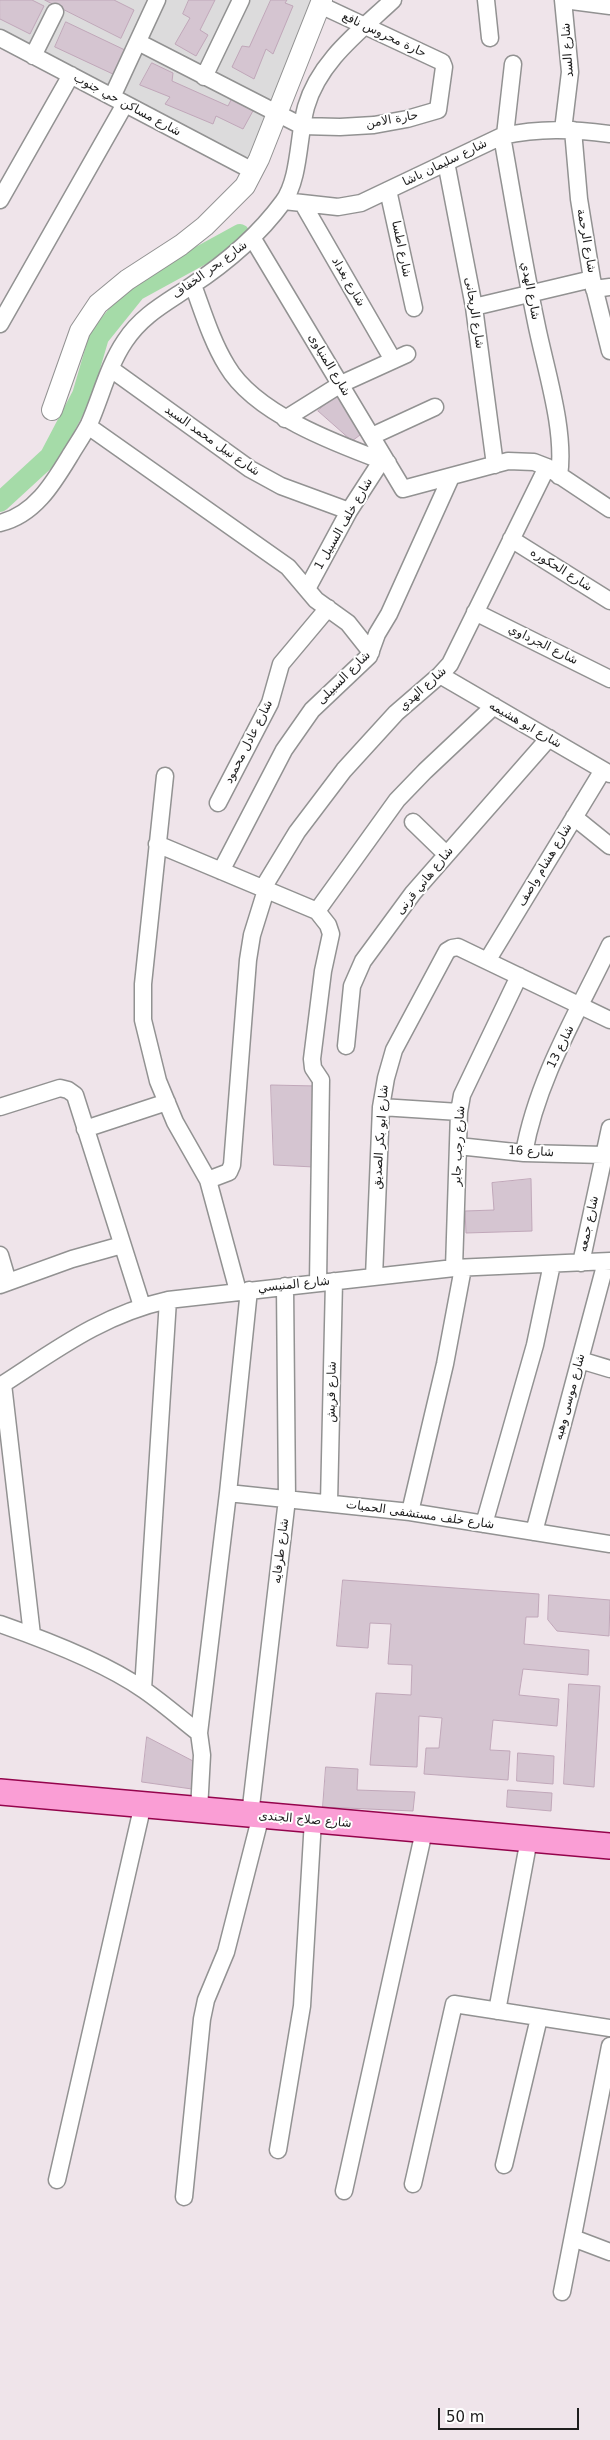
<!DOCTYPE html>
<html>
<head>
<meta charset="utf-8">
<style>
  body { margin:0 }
  #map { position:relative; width:610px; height:2440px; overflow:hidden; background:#efe4ea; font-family:"DejaVu Sans",sans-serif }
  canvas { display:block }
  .scale { position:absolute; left:438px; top:2408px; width:141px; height:22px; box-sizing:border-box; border:2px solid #1e1e1e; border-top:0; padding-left:6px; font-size:15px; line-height:18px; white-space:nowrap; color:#1e1e1e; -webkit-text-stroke:4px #fff; paint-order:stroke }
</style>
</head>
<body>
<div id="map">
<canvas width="610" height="2440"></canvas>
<div class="scale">50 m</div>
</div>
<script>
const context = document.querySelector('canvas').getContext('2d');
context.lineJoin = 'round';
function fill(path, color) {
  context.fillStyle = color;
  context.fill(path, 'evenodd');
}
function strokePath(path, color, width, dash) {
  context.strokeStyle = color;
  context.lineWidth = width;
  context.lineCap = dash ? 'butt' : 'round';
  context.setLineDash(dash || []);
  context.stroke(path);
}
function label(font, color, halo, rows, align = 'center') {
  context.font = font + ' "DejaVu Sans",Cairo,sans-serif';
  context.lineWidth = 4;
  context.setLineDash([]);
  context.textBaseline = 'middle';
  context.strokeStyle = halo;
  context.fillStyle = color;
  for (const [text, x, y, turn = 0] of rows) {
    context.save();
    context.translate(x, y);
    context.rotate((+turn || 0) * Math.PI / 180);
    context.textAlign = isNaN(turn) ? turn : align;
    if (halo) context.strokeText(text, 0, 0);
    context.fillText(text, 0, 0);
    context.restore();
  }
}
const residential = new Path2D(`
  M0,0H317L251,166L0,35Z`);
const canal = new Path2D(`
  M0,502L50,456L82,395L99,337L136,291L240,234`);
const building = new Path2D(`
  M0,0H32L44,6L30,34L0,19Z
  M45,0H114L134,10L121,38Z
  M189,0H215L200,30L208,35L196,56L175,44L190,18L183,14Z
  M271,0H287L285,3L293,6L273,54L266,49L254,79L232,67L242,46L249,47Z
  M66,22L127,51L115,75L55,47Z
  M152,63L173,73L172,81L228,106L232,98L254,109L243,129L216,116L213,124L165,104L170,97L140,85Z
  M340,393L364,432L352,441L318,411Z
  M271,1085L316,1086L314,1167L274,1165Z
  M531,1179L532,1231L466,1233L465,1211L494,1210L492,1183Z
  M343,1580L539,1594L538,1617H526L524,1644L589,1650L588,1675L523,1669L519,1695L559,1699L557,1726L493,1720L490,1750L510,1751L508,1780L424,1774L426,1748H439L442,1718L419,1716L417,1767L370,1765L376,1693L411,1695L412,1665L388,1664L391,1624L370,1623L368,1648L337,1646Z
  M549,1595L610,1600L609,1636L557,1631L548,1620Z
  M569,1684L600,1686L594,1787L564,1784Z
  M147,1737L193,1761L192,1789L142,1782Z
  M518,1753L554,1756L553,1784L517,1781Z
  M326,1767L358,1769L357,1790L415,1792L413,1811L323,1807Z
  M508,1790L552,1793L551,1811L507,1807Z`);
const minor = new Path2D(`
  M486,0L490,38
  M564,0L610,6
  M0,38L253,171
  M138,42L302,126L340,127L374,125L407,119L438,110L444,67L442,62L320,5
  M33,56L55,12
  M204,77L241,0
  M112,97L157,0
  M563,130L570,72L563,0
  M573,130L579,199L592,279L610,351
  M505,135L513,64
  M502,136C513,198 523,260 536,322C545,368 566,430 559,476
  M446,162L474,307L495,465
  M388,190L414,308
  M0,200L71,75
  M284,201L338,207L361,203L502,136C540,128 571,129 610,134
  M303,204L393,360
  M253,239L403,489L508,461L534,462L547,467L610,509
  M193,285C203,312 212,342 227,366C255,414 337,444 388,463
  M594,289L610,287
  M474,307L592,279
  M0,324L125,104
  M111,369L250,469L281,486L349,511
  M285,419L341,384L407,354
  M88,426L288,567L316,600L348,623L371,652
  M372,436L435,407
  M0,523C35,515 54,482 71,454C77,444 84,434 89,424C101,397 108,366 125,341C142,315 166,303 191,286C226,263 258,236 283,202C300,179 298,136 306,107C319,61 360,31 393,0
  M511,539L610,601
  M307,589L349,511L382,460
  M475,612L610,679
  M440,675L610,774
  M165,776L143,984V1020L158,1081L175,1122L208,1180
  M218,803L270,703L281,664L328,608
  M574,817L610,846
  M413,822L446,854
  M157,844L317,911
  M221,871L284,750L312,710L369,656L377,634L389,614L451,477
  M263,888L297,832L344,770L396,713L440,675L450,664L547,467
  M487,961L603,770
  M346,1046L352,986L363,961L413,893L549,738
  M0,1107L60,1088L68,1090L75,1095L142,1306
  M381,1107L459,1112
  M85,1129L167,1102
  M458,1146L524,1153L604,1155
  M524,1153C537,1079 578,1012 610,945
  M0,1255L8,1282
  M581,1263L610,1128
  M454,1268L459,1112L462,1095L519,976
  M374,1277L381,1107L386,1078L394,1050L447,951L452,948L458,947L610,1020
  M318,1283L321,1080L313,1068L312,1059L323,971L331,934L328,925L317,911L397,800L425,771L494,706
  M0,1285L72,1259L122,1245
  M238,1291L208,1180L229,1172L232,1165L248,960L252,935L266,890
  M580,1360L610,1369
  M3,1384L32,1635
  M0,1386C56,1350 101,1315 168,1300L454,1268L610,1261
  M228,1493L410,1512L610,1544
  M329,1503L334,1281
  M410,1512L445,1364L463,1268
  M484,1524L535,1345L552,1264
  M534,1532L606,1262
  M0,1624C43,1639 107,1664 144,1690C163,1703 181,1719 199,1733L202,1755L199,1810
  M143,1689L168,1300
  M199,1733L228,1493L249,1290
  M250,1815L287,1499L285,1286
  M497,2011L529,1839
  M278,2150L302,2006L313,1820
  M504,2165L539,2018
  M57,2180L143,1804
  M413,2184L454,2004L610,2028
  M344,2191L424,1831
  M184,2197L202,2019L206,2000L226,1952L261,1815
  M573,2238L610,2252
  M562,2292L610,2046`);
const tertiary = new Path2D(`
  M52,410L80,331L98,304L127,280L181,245L205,226L245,186L259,159L322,0`);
const primary = new Path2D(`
  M0,1792L610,1846`);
const streetNames = [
  ["حارة محروس نافع",384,35,25],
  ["شارع السد",568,50,-94],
  ["شارع مساكن حي جنوب",127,105,28],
  ["حارة الامن",392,120,-10],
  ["شارع سليمان باشا",445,163,-26],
  ["شارع الرحمة",586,241,80],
  ["شارع اطسا",401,249,78],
  ["شارع بحر الخفاف",210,270,-36],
  ["شارع بغداد",348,282,60],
  ["شارع الهدي",530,291,79],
  ["شارع الريحانى",474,313,81],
  ["شارع المنياوى",329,365,59],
  ["شارع نبيل محمد السيد",212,441,35],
  ["شارع خلف السبيل 1",344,524,-60],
  ["شارع الحكوره",561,570,32],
  ["شارع الجرداوي",543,645,26],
  ["شارع السبيلى",344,678,-45],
  ["شارع الهدي",423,689,-42],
  ["شارع ابو هشيمه",525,725,30],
  ["شارع عادل محمود",249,742,-63],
  ["شارع هشام واصف",545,865,-59],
  ["شارع هاني قرنى",425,881,-51],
  ["شارع 13",561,1047,-64],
  ["شارع ابو بكر الصديق",381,1137,-86],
  ["شارع رجب جابر",459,1146,-87],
  ["شارع 16",531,1152,3],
  ["شارع جمعه",589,1224,-78],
  ["شارع المنيسي",294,1285,-6],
  ["شارع قريش",332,1392,-89],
  ["شارع موسى وهبه",570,1397,-75],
  ["شارع خلف مستشفى الحميات",420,1515,8],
  ["شارع طرفايه",281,1551,-83],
  ["شارع صلاح الجندى",305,1820,5]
];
fill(residential, '#dcdbdc');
strokePath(canal, '#a5dba8', 20);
fill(building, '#d5c5d1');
strokePath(building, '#c0a7b9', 1);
strokePath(minor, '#929292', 19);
strokePath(tertiary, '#929292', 22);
strokePath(primary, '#94044c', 28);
strokePath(minor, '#fff', 16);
strokePath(tertiary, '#fff', 20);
strokePath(primary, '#fa9ed5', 25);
label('12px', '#1e1e1e', '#fff', streetNames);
</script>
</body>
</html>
